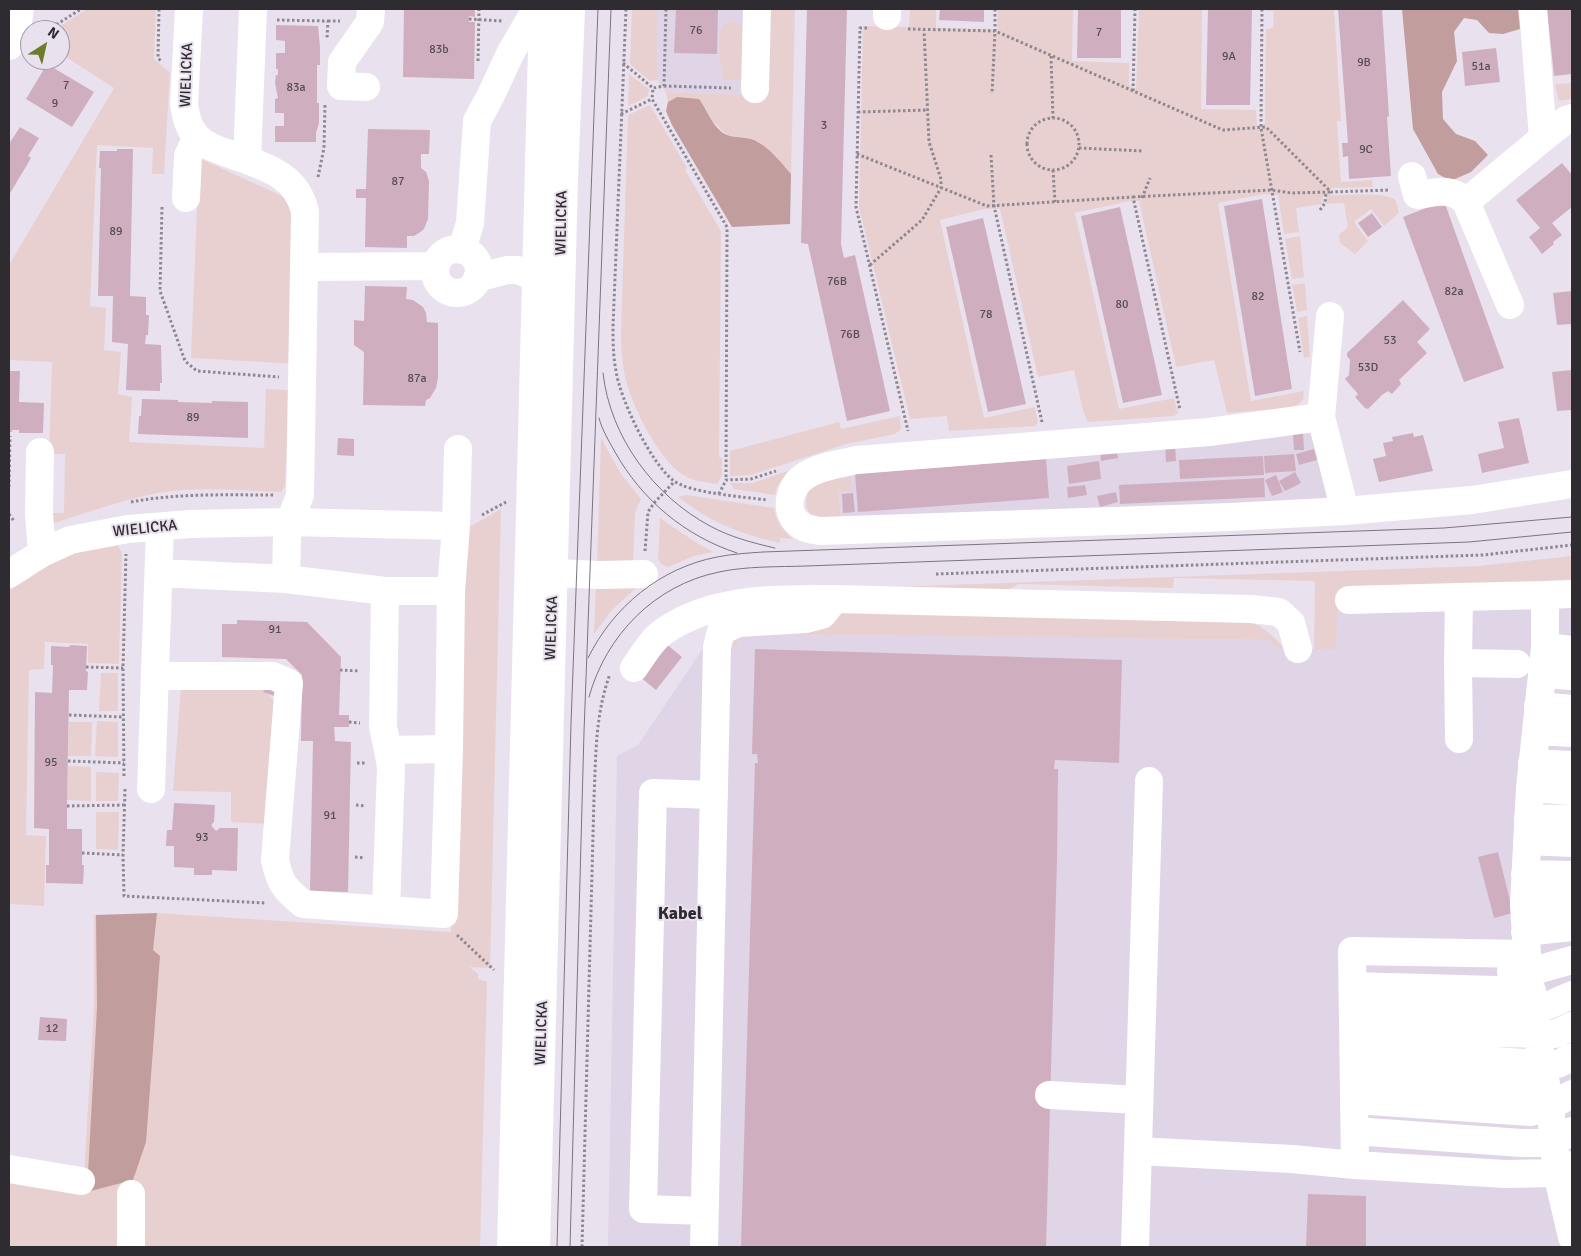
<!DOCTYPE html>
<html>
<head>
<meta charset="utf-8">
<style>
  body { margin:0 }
  #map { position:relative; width:1581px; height:1256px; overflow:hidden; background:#e9e1ee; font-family:Signika,sans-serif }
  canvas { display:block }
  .frame { position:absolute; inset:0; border:10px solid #2f2c31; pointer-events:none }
  .north { position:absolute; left:20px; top:20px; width:50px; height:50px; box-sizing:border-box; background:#e9e1ee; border:1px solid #9f99a2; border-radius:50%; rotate:35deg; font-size:14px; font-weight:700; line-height:20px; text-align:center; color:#2f2c31 }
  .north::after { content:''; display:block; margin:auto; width:18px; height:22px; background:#6e7b28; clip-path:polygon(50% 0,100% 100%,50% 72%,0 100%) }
</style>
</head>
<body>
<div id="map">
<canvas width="1581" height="1256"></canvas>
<div class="frame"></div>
<div class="north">N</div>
</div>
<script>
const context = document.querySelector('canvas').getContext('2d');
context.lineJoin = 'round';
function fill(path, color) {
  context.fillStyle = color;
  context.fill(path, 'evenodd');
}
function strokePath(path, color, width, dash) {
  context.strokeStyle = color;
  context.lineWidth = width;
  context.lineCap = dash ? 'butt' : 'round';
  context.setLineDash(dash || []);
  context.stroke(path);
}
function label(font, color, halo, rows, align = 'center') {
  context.font = font + ' Signika,sans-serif';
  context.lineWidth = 4;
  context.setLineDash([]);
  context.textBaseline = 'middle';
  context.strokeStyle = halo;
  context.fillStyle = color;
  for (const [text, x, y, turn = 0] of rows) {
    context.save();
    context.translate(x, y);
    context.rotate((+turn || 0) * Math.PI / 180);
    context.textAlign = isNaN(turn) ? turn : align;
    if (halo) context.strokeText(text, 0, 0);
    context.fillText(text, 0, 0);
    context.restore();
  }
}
const built = new Path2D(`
  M658,9H770L767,96L666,92L657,80Z
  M1302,430L1314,433L1331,491L1326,498L1322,501L841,520L839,492L851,491L850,474L1048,459L1097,451Z
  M1572,579V1247H608L617,756L638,745L704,647L703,644L717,647L737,646L739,634L1271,640L1274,647L1336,650L1339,596Z`);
const green = new Path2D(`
  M87,9H156L154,59L170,73L164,174H152L153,148L97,145L90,306L106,308L104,350L121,352L118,394L132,397L129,442L264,448L266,389L291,390L285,486L281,492C241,491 198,486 158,493C122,500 86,513 51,524L47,513H64L65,454H49L52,362L9,360V265L114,88L60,53V30H54Z
  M632,9H658L657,80L650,81L630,64Z
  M770,9H795L791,174L775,155L753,140L727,135L711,120L705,107L677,97L668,102L666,92L767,96Z
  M910,9H936V28L997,29L998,9H1073L1072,61L1129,63V86L1136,89L1139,9H1202L1201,109L1256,110L1257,125L1265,124L1266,29L1273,28L1274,11H1266V9H1334L1341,121H1337L1341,182L1372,180L1373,187L1331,188V195C1343,196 1388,191 1396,201C1397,204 1398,210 1399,213L1384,226L1371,209L1354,222L1368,241L1355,254L1340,243L1339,235L1348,227L1344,203L1326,204L1327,196H1323L1322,204L1296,208L1299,232L1284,234L1278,195L1264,194L1218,203L1251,401L1304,391L1303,399L1300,403L1291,408L1227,413L1214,360L1176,367L1139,201H1130L1075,213L1119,409L1174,398L1178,413L1174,416L1088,422L1083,411L1074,370L1038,377L1000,209H985L940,220L984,418L1035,407L1038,423L1035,426L949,431L947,416L910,419L859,207L863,26L909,27Z
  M732,21L746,26L742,79L724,80C722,69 714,33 725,24C725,24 731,22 732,21Z
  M629,74L649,89L648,96L628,106Z
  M1572,83V99L1559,101L1555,84Z
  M650,105L687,168L685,170L721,231L719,457L722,458V475L717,484C707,482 696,482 687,477C660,464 632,406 625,377C622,362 621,347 621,331L628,115Z
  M199,158L295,202L297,364L191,358Z
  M1300,236L1304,277L1292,279L1285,239Z
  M1305,283L1307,310L1297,312L1292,285Z
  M1307,316L1310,357L1304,358L1298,318Z
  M900,416L901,429L895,434L846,444L751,475L730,476V451L839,422L841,429Z
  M601,438L621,474L641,499L635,513L633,562L597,566Z
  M788,471L777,487L775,495L734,489L730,483H752Z
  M850,474L852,491L839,492L841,520C834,520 824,521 818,519C802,513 803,491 816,484C826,479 839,477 850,474Z
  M686,495L774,508C776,522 783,530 793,539L780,538V543C740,534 710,522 678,497Z
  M501,509L490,968L470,967L478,974V979L487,982L480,1247H9V1179L83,1192L94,1007V915L156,919L157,913L451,932L464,530Z
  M660,518L692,540L713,552L694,556L668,567L661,564L658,558Z
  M117,544L122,553L119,664L88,663V644L45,642L44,669L29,670L26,835L46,836L44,906L9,904V591C32,576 63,553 89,547C98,545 108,545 117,544Z
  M1572,556V579L1339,596L1336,650L1314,649L1315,581L1174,578L1173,588L1019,584L999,594L808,590L1478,566Z
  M596,583L636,588L612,610L594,634Z
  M858,608L1236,619C1258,622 1269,631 1284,648L1274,647L1270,640L739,634L737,646H731C730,636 735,630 744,628L817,624L850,609Z
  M101,673H118V711H99Z
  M181,688L263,689L274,700L266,824L231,822V792L173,791Z
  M97,721L118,722V757L95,756Z
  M69,722H92L91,756H68Z
  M68,766L91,767V801L67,800Z
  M96,772L119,773L118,801H96Z
  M96,812H119L118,850L96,849Z`);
const forest = new Path2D(`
  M1402,9H1518L1520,29L1503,34L1489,33L1477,20L1464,18L1454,32L1457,61L1442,92L1443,119L1456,134L1475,141L1488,155L1471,172L1455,179H1447L1438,174L1413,129Z
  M677,97L699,99C708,111 713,129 727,135C736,138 746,137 754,140C770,148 780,161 791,174L790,224L732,227L672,125L666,111L668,102Z
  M157,913L153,950L160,956L146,1142L133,1180L87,1192L97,1007L96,915Z`);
const building = new Path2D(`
  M404,9H475V17L469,16V22H475L474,79L403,77Z
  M676,9H718L717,54L674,53Z
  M807,9H847L841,244L844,258L855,255L890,411L847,421L808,244L801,243Z
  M940,9H984V22L939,20Z
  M1078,9H1121V58H1077Z
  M1208,9H1252L1250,105H1206Z
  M1338,9H1382L1389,116L1387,117L1391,176L1349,179L1348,156L1343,157L1342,143H1348Z
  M1547,9H1572V74L1554,76Z
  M276,25L318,26L320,47V65H317V103H319V123L316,133V142H275V126H284V113H275V99L278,98L275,83L276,75H278V69H276V53H285V41L276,40Z
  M1496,48L1500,82L1465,86L1462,52Z
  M47,64L94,92L72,127L26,99Z
  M20,127L39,138L28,156L31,158L9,195V144Z
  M368,129L430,130L429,154H421V168L426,172L429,181L428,219L424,229L419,233L414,236H407V248L365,247L366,198H356V189H366Z
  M117,149H133L130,296L146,297V315H149L148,335H146L145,344L161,345L162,383H160V391L126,390L128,344L112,342L113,296H98L101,168H99L100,151H117Z
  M1562,163L1572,175V207L1552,223L1562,235L1553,242L1554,244L1542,254L1529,237L1540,228L1516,200Z
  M1262,199L1292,389L1255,396L1224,206Z
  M1444,201L1504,368L1464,382L1403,217Z
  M1120,207L1162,395L1123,403L1081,216Z
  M1372,213L1382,227L1368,237L1358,223Z
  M983,218L1026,404L988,412L946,227Z
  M365,286L407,287L406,299L413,300L423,307L426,313L427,322L438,323V378L436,388L430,398L426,400L425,406L363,405L364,352L354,345V320L364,321Z
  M1572,291V324L1557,325L1553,293Z
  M1403,300L1430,329L1417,342L1427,353L1399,380L1401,384L1392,394L1388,391L1382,395L1368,409L1365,408L1355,397L1358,394L1345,379L1349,375L1350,360L1347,356V353Z
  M1572,370V410L1557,411L1552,372Z
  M9,371H20L19,402L44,403L43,433H19V430H12V432H9Z
  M142,399L178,400V402L212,403V401L248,402V438L138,434L139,416H141Z
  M1519,418L1529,463L1482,473L1478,454L1504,448L1498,422Z
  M1303,433L1304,450H1294L1293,434Z
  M1413,433L1414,437L1423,435L1433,471L1379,482L1373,459L1386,456L1383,443L1393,441L1392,437Z
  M338,438L354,439V456L337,455Z
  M1175,444L1176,461L1166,462L1165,445Z
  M1116,448L1118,458L1101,461L1100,451Z
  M1314,449L1317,460L1299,465L1296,454Z
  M1294,454L1296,471L1265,473L1264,456Z
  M1263,456L1264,475L1180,479L1179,460Z
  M1046,459L1049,498L858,512L855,474Z
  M1099,461L1101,479L1069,484L1067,466Z
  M1295,472L1301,483L1285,491L1279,481Z
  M1276,475L1283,492L1272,496L1265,480Z
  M1264,478L1265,497L1120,504L1119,485Z
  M1085,485L1087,495L1068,498L1067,487Z
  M1116,492L1118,502L1100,507L1097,496Z
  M853,493L855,512L843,513L842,494Z
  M237,620L307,622L341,657L339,715H349V727H334L335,741L351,742L348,892L310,891L313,741H301L302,675L286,659L222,657V624H237Z
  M665,643L682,657L656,690L639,676Z
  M70,645L87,646L86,671L88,672L87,690H69L67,806V829H82V865H84L83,884L46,883V865H49V829L34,828L35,692L52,693L53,665H51V646L69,647Z
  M755,649L1122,660L1119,763L1055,760L1054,769H1058L1057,860L1046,1247H741L755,763H758L757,754H752Z
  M268,680L282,685L277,697L263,692Z
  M174,803L215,805L214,822L211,825L216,831L220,828H238L237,871L212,870V875H194V868L174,867V846H166L167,830H172Z
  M1498,852L1513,913L1494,918L1478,857Z
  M40,1017L67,1019L66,1041L38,1040Z
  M1308,1194L1366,1196V1247H1306Z`);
const path = new Path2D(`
  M159,9L158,58L161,61
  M626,9L613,326C613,341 613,356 616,371C620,399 651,464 674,481C690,493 745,497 767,500
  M666,9L664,86L653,88L652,99L727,227L726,480
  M995,9V31L1223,130L1266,127L1331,192L1390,190
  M1262,9L1261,128L1300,352
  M469,19L502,21
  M277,20L328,21L327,38
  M328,21H340
  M867,28H860L856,207L908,431
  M908,29L995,31L992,94
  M48,30L81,9
  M1051,56L1053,118
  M478,61L479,9
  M623,63L653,88
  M664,86L731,88
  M1133,91L1135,9
  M858,112L928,110
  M621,114L652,99
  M1027 144a26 26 0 1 1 52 0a26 26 0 1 1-52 0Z
  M1079,148L1143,151
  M857,154L987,206L1133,197L1180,410
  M991,155L994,206L1042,422
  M1053,170L1055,202
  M318,177L324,148L325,104
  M1133,197L1272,190L1291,193L1330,192
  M1142,198L1150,178
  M162,207L160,291L185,361L197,371L279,377
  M1320,210L1325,203L1326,192
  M870,265L922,220L941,188V179L929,142L924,30
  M9,487L10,436
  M719,494L726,480L751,479L776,471
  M131,502C178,493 225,495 274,495
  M9,514L14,521
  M482,515L506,502
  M645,551L648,512L654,503L674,482
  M936,574L1483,555L1572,545
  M86,667L123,668
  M340,670L360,671
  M69,715L124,717
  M349,722L360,723
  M68,761L124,763
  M357,763H366
  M124,776L123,668L126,554
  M125,789L123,855L124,896L265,903
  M356,805L365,806
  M67,806L125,805
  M82,853L123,855
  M355,857L364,858
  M457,935L494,970
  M582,1247L594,798C596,755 595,715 610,674`);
const minor = new Path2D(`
  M189,9L184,105C186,116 188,127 196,136C205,146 218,150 230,154C263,166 297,174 305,212L300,495L290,522L287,536L286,579
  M1533,9L1543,138
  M887,16V9
  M9,46L17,27L20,9
  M366,87L341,86L342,62L370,22L371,9
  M755,89L757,9
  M247,160L253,9
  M1412,176L1417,195C1436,193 1451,186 1466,202L1510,305
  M186,198L188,156L197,137
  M1466,202L1543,138L1566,120L1572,118
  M435 271a22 22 0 1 1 44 0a22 22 0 1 1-44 0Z
  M462,250L470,223L477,121L491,95L511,52L536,9
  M305,267L436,266
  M477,278L507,270H518L536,278
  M1330,316L1321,417L1345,511
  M1321,417L1209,432L857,460C841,464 819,466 805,476C790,486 783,510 798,523C804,529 813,530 820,531L1230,517L1345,511L1472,500L1572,484
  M40,452L39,514L42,553
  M554,573L600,575L644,574
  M9,574L42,553L70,540L128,529L190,524L290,522L456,526
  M385,591L383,727L388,750
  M451,591L456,526L458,449
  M1545,595L1572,594
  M1349,600L1459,597
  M1545,647L1572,650
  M1458,663L1517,664
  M634,668C641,658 648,646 657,637C664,630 674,625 683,620C731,597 783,599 835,599L1251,609L1279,612L1291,623L1298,649
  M1542,674L1572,676
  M155,676H273L289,683L275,860C280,884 285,889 303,904L444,914L449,749L451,591H385L286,579L159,573
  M1538,706L1572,709
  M1536,731L1572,733
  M1459,739L1458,663L1459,597L1545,595V647L1530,788L1524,904L1527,954L1533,1012L1550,1106L1557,1173L1572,1165
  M1532,763L1572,765
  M1530,788L1572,791
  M151,789L160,527
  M1528,818L1572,819
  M1527,841L1572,843
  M1525,874L1572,875
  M1524,904L1572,900
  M386,910L391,767L388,750L449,749
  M1525,932L1572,927
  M1511,971L1529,972L1572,960
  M1353,986L1532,991
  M1354,1008L1533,1012L1572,995
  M1354,1031L1555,1034L1572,1026
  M1354,1053L1543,1064H1558L1572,1057
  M1354,1075L1546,1085
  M1049,1095L1139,1100
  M1355,1100L1531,1112L1550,1106L1572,1094
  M1355,1131L1521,1143H1553L1572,1131
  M1138,1151L1292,1159L1355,1165L1505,1174L1557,1173L1572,1237
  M1355,1165L1352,951L1527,954
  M9,1169L81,1181
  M131,1194V1247
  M705,1211L643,1209L653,793L714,795
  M704,1247L717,647L721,631L738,623L806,619L822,615L835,599
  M1135,1247L1149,781`);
const major = new Path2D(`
  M511,1247L543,9
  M536,1247L564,179L571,9`);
const tram = new Path2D(`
  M603,373C610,437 654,496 710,526C730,537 753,543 775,548
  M599,418C602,430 609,441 615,452C642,500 685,536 737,553
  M588,658C613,607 660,568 717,557C732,554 748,553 763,552L1444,528L1572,517
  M589,697C606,635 655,585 719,572C747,566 778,567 806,566L1469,542L1572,532
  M557,1247L571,723L598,9
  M570,1247L584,732L611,9`);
const numberNames = [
  ["76",696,31],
  ["7",1099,33],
  ["83b",439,50],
  ["9A",1229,57],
  ["9B",1364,63],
  ["51a",1481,67],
  ["7",66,86],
  ["83a",296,88],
  ["9",55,104],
  ["3",824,126],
  ["9C",1366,150],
  ["87",398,182],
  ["89",116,232],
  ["76B",837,282],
  ["82a",1454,292],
  ["82",1258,297],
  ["80",1122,305],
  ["78",986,315],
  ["76B",850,335],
  ["53",1390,341],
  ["53D",1368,368],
  ["87a",417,379],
  ["89",193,418],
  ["91",275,630],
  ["95",51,763],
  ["91",330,816],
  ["93",202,838],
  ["12",52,1029]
];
const streetNames = [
  ["WIELICKA",187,75,-88],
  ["WIELICKA",562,223,-89],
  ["WIELICKA",145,529,-6],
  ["WIELICKA",552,628,-88],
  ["WIELICKA",542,1033,-88]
];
const quarterNames = [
  ["Kabel",680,914]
];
fill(built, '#e0d4e7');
fill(green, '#e9d0d0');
fill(forest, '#c19d9d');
fill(building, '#cfafbf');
strokePath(path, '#8d8790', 3, [2.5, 2.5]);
strokePath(minor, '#fff', 28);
strokePath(major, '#fff', 28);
strokePath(tram, '#7a757d', 1);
label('12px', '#574d54', null, numberNames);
label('15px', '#2f2c31', '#e9e1ee', streetNames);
label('bold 18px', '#2f2c31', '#e9e1ee', quarterNames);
</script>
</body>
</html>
